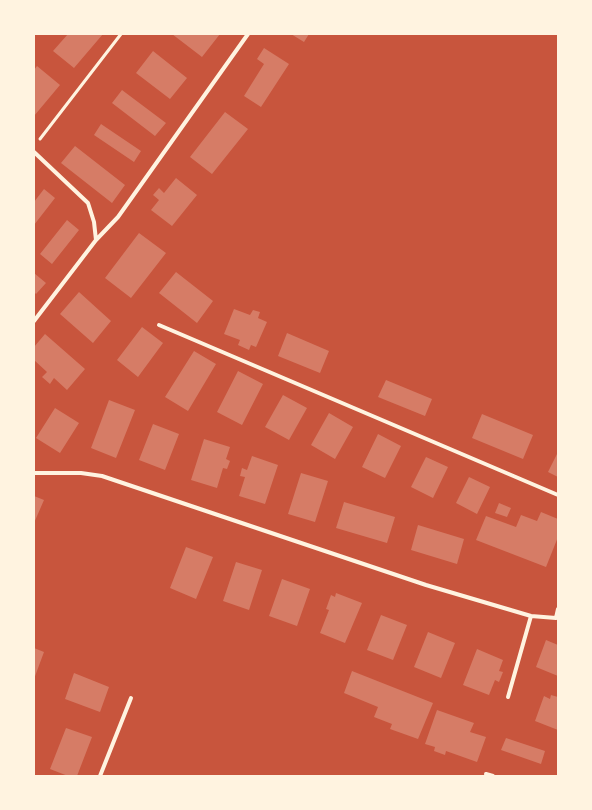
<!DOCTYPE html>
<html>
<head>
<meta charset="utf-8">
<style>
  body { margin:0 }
  #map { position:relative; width:592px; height:810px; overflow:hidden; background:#c8553d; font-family:"Libre Baskerville",serif }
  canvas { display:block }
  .frame { position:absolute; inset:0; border:35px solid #fff3e0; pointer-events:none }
</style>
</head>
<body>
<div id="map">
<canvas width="592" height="810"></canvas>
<div class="frame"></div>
</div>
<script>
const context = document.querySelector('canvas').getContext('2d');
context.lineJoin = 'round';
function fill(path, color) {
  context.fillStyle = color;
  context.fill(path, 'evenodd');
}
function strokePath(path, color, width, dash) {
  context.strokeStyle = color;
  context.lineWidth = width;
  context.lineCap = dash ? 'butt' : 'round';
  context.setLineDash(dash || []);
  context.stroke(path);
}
const building = new Path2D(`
  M68,34H103L74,68L53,51Z
  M172,34H220L202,57Z
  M291,34H309L304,42Z
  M264,48L289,64L261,107L244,96L264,64L257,59Z
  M153,51L187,78L170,99L136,73Z
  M37,66L60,85L34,116V70Z
  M122,90L166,123L155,136L112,103Z
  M225,112L248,129L212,174L190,157Z
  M101,124L141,151L134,162L94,135Z
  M75,146L125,185L112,203L61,163Z
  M176,178L197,195L172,226L151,210L159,200L153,195L159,188L164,193Z
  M44,189L55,198L34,225V202Z
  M67,220L79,230L52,264L40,254Z
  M139,233L166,253L131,298L105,278Z
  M176,272L213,301L197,323L159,293Z
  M34,273L46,283L36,294L34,292Z
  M79,292L111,321L93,343L60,314Z
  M234,309L250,315L253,310L260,312L258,318L267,322L256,347L251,345L249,350L238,345L240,340L224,334Z
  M142,327L163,343L138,377L117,360Z
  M287,333L329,351L320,373L278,356Z
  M45,334L85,369L67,390L54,378L50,384L42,377L47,372L34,360V347Z
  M194,351L216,364L188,411L165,397Z
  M238,371L263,384L242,425L217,412Z
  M386,380L432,399L425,416L378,397Z
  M283,395L307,408L289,440L265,427Z
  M109,400L135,410L116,458L91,448Z
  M55,408L79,423L60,453L36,438Z
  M329,413L353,427L335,459L311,445Z
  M482,414L533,435L523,459L472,438Z
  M153,424L179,434L165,470L139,460Z
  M378,434L401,446L385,478L362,467Z
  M204,439L230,447L226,459L230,461L227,469L223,468L217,488L191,480Z
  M558,452V477L548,472Z
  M252,456L278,465L265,504L239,496L245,477L240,476L242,468L247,470Z
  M426,457L448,467L433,498L411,487Z
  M301,473L328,481L315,522L288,514Z
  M469,477L490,487L477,514L456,503Z
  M34,496L44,500L34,523Z
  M344,502L395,517L387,543L336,528Z
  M499,503L511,508L507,517L495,513Z
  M541,512L558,519V537L546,567L476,540L486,516L516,527L521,515L537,521Z
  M418,525L464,539L457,564L411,550Z
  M186,547L213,557L196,599L170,588Z
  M236,562L262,570L249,610L223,601Z
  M282,579L310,589L297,626L269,616Z
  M336,593L362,603L345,643L320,633L329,610L326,609L331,595L335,597Z
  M381,615L407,625L393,660L367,650Z
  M428,632L455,643L441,678L414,667Z
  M546,640L558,645V676L536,667Z
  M34,648L44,652L34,679Z
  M477,649L503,660L499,671L503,672L499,682L495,680L489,695L463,685Z
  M352,671L433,703L418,739L390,729L392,724L374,717L378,707L344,693Z
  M74,673L109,687L100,712L65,699Z
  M551,695L558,697V730L535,721L544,696L550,699Z
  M437,710L474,723L470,732L486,737L477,762L446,751L445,755L434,751L435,747L425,744Z
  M66,728L92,737L77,776H68L50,769Z
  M506,738L545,751L541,764L501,750Z`);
const path = new Path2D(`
  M40,139L121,34`);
const service = new Path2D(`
  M34,152L88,203L94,222L96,240
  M34,321L96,240L118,217L248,34
  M159,325L558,495
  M34,473H81L102,476L426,585L531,616L556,618L558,609
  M508,697L531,616
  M486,774L493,776
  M100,776L131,698`);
fill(building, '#d67c66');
strokePath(path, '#fff3e0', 3);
strokePath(service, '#fff3e0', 4);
</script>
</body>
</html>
